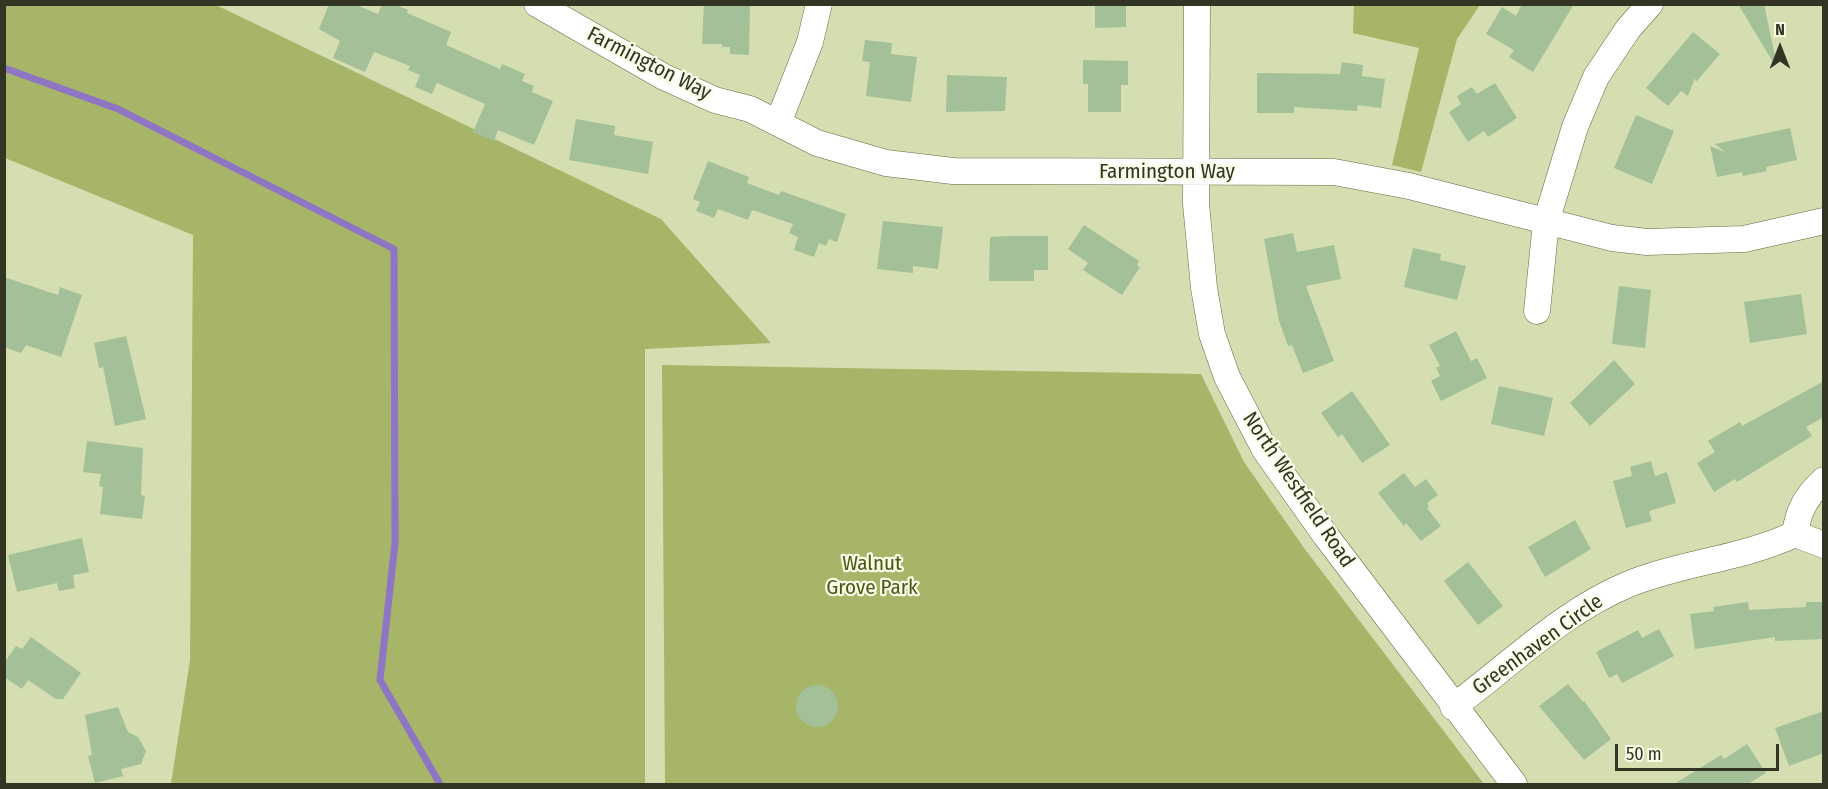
<!DOCTYPE html>
<html>
<head>
<meta charset="utf-8">
<style>
  body { margin:0 }
  #map { position:relative; width:1828px; height:789px; overflow:hidden; background:#d5deb1; font-family:"Fira Sans Condensed",sans-serif }
  canvas { display:block }
  .frame { position:absolute; inset:0; border:6px solid #323523; pointer-events:none }
  .north { position:absolute; left:1750px; top:18px; width:60px; height:60px; -webkit-text-stroke:4px #f7fde6; paint-order:stroke; rotate:0deg; font-size:16px; font-weight:700; line-height:24px; text-align:center; color:#323523 }
  .north::after { content:''; display:block; margin:auto; width:21px; height:27px; background:#323523; clip-path:polygon(50% 0,100% 100%,50% 72%,0 100%) }
  .scale { position:absolute; left:1615px; top:744px; width:164px; height:27px; box-sizing:border-box; border:3px solid #323523; border-top:0; padding-left:8px; font-size:18px; line-height:21px; white-space:nowrap; color:#323523; -webkit-text-stroke:4px #f7fde6; paint-order:stroke }
</style>
</head>
<body>
<div id="map">
<canvas width="1828" height="789"></canvas>
<div class="frame"></div>
<div class="north">N</div>
<div class="scale">50 m</div>
</div>
<script>
const context = document.querySelector('canvas').getContext('2d');
context.lineJoin = 'round';
function fill(path, color) {
  context.fillStyle = color;
  context.fill(path, 'evenodd');
}
function strokePath(path, color, width, dash) {
  context.strokeStyle = color;
  context.lineWidth = width;
  context.lineCap = dash ? 'butt' : 'round';
  context.setLineDash(dash || []);
  context.stroke(path);
}
function label(font, color, halo, rows, align = 'center') {
  context.font = font + ' "Fira Sans Condensed",sans-serif';
  context.lineWidth = 4.5;
  context.setLineDash([]);
  context.textBaseline = 'middle';
  context.strokeStyle = halo;
  context.fillStyle = color;
  for (const [text, x, y, turn = 0] of rows) {
    context.save();
    context.translate(x, y);
    context.rotate((+turn || 0) * Math.PI / 180);
    context.textAlign = isNaN(turn) ? turn : align;
    if (halo) context.strokeText(text, 0, 0);
    context.fillText(text, 0, 0);
    context.restore();
  }
}
const green = new Path2D(`
  M4,5H216L661,219L771,343L645,349V784H171L190,660L193,235L5,158Z
  M1354,5H1480L1457,39L1421,172L1392,165L1419,48L1353,33Z
  M662,365L1201,374L1244,462L1304,548L1484,784H665Z`);
const stream = new Path2D(`
  M4,68L118,109L394,249L395,543L380,680L440,784`);
const building = new Path2D(`
  M329,4H354L378,14L382,4H394L408,10L407,13L451,32L446,45L500,69L502,64L525,74L522,81L534,86L532,92L553,101L534,145L498,130L494,141L473,132L485,104L437,83L432,94L415,87L420,75L408,70L410,66L374,52L365,72L333,58L340,41L319,29Z
  M704,4H750L749,55L730,54V47H722V44H702Z
  M1095,4H1126V27L1095,28Z
  M1522,4H1574L1533,72L1509,57L1514,50L1486,34L1502,7L1516,16Z
  M1738,4H1764L1776,61L1773,62Z
  M1693,32L1720,54L1696,82L1695,78L1688,96L1681,91L1668,106L1646,88Z
  M865,40L892,43L891,54L917,57L911,102L866,96L870,62L862,61Z
  M1083,60L1128,61V85H1121V112H1088V84H1083Z
  M1342,62L1363,65L1362,76L1385,79L1381,108L1358,105L1357,111L1294,107V113H1257V73L1340,74Z
  M947,75L1007,77L1005,111L946,112Z
  M1495,83L1517,118L1488,137L1484,131L1468,142L1449,112L1461,104L1457,96L1472,87L1477,94Z
  M1636,115L1674,131L1652,184L1614,168Z
  M576,119L615,126L614,135L653,142L648,174L569,160Z
  M1790,128L1797,160L1766,167L1767,171L1743,176L1742,172L1717,177L1710,146L1725,152L1715,144Z
  M708,161L749,177L747,183L779,195L781,191L846,214L837,242L829,239L826,246L819,243L814,257L794,250L798,237L789,233L793,224L752,210L748,220L718,209L714,218L696,211L700,202L693,199Z
  M883,221L943,227L938,269L913,266V273L877,269Z
  M1084,225L1139,261L1137,265L1140,267L1122,295L1083,270L1088,263L1068,249Z
  M1293,233L1297,252L1334,245L1341,279L1306,286L1334,361L1303,373L1292,345L1288,346L1279,321L1264,239Z
  M1008,236H1048V270H1034V281H989L990,237Z
  M1413,248L1441,254L1440,260L1466,266L1457,300L1404,287Z
  M4,277L58,295L60,287L82,295L61,357L26,345L21,353L4,347Z
  M1619,286L1651,290L1645,348L1612,344Z
  M1801,294L1807,334L1750,343L1744,302Z
  M1456,331L1471,361L1477,358L1487,378L1441,401L1431,381L1440,376L1436,368L1440,366L1429,345Z
  M126,336L146,419L115,426L103,367L99,368L94,343Z
  M1614,360L1635,384L1590,426L1570,403Z
  M1824,381V417L1806,427L1812,436L1737,482L1735,479L1714,492L1697,463L1715,452L1708,441L1740,422L1742,426Z
  M1499,386L1553,398L1544,436L1491,424Z
  M1352,391L1390,445L1362,463L1342,434L1338,437L1321,413Z
  M87,441L143,448L141,495L145,496L142,519L100,514L103,487L99,486L101,474L83,472Z
  M1651,461L1655,476L1667,472L1676,503L1649,511L1652,521L1626,528L1613,481L1632,476L1630,467Z
  M1404,473L1415,487L1426,479L1438,495L1427,503L1429,506L1427,508L1441,526L1421,541L1406,523L1404,526L1378,493Z
  M1575,520L1591,549L1545,577L1528,547Z
  M82,538L89,572L73,575L75,588L59,591L57,583L17,592L8,555Z
  M1468,562L1503,606L1478,625L1444,581Z
  M1748,602L1749,610L1806,607V602H1824V639L1775,641V637L1695,649L1690,614L1714,611L1713,607Z
  M1659,629L1674,656L1622,683L1617,674L1609,678L1596,652L1638,630L1642,638Z
  M31,637L81,673L63,699H56L28,680L22,689L4,677V663L16,646L22,649Z
  M1568,684L1583,702L1584,701L1611,739L1584,760L1539,706Z
  M796 706a21 21 0 1 1 42 0a21 21 0 1 1-42 0Z
  M118,707L128,732L138,737L146,751L141,764L121,769L123,776L95,783L88,756L92,755L85,715Z
  M1824,711V753L1789,766L1775,728Z
  M1747,744L1766,773L1748,784H1674L1721,755L1724,759Z`);
const minor = new Path2D(`
  M537,4L664,77L715,100L750,109L817,143L886,163L953,171L1334,172L1409,186L1612,238L1647,242L1744,239L1824,221
  M1197,4L1196,204L1204,288L1212,334L1227,377L1265,450L1326,536L1514,784
  M778,123L810,42L819,4
  M1537,311L1546,222L1575,127L1596,77L1628,29L1650,4
  M1824,480C1806,496 1798,511 1795,534L1824,545
  M1453,707C1510,665 1563,611 1629,584C1683,562 1742,559 1795,534`);
const streetNames = [
  ["Farmington Way",649,64,27],
  ["Farmington Way",1167,172],
  ["North Westfield Road",1298,490,56],
  ["Greenhaven Circle",1538,645,-36]
];
const parkNames = [
  ["Walnut",872,564],
  ["Grove Park",872,588]
];
fill(green, '#a6b567');
strokePath(stream, '#8f76c5', 7);
fill(building, '#a3c099');
strokePath(minor, '#626a41', 27);
strokePath(minor, '#fff', 26);
label('21px', '#323523', '#f7fde6', streetNames);
label('21px', '#4e5815', '#f7fde6', parkNames);
</script>
</body>
</html>
